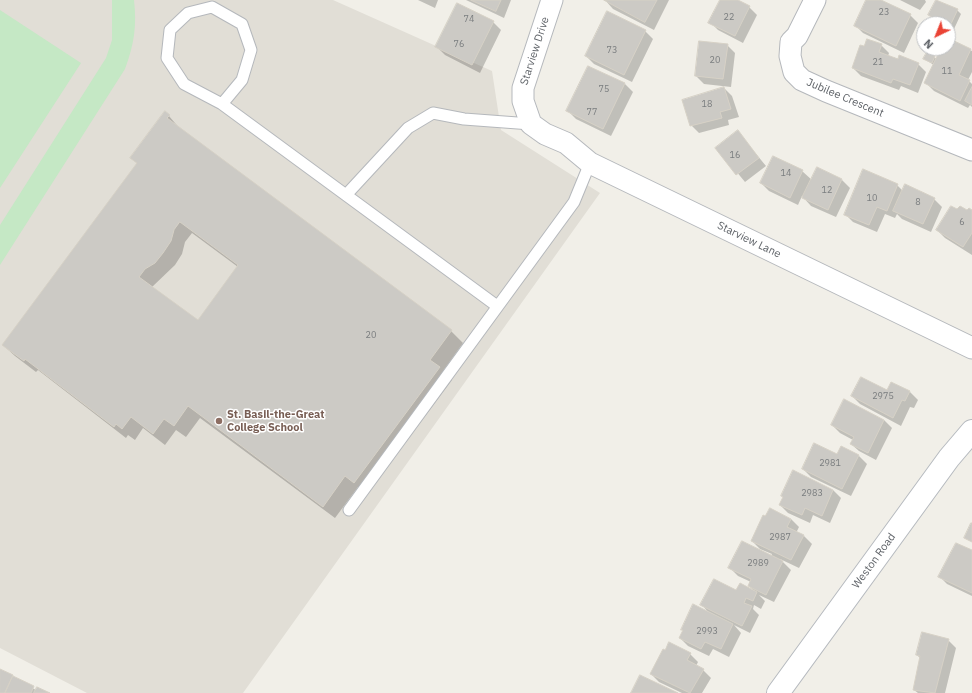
<!DOCTYPE html>
<html>
<head>
<meta charset="utf-8">
<style>
  body { margin:0 }
  #map { position:relative; width:972px; height:693px; overflow:hidden; background:#f1efe8; font-family:"IBM Plex Sans",sans-serif }
  canvas { display:block }
  .north { position:absolute; left:916px; top:16px; width:40px; height:40px; box-sizing:border-box; background:#fff; border:1px solid #bfc1c3; border-radius:50%; rotate:223deg; font-size:11px; font-weight:700; line-height:16px; text-align:center; color:#5f6368 }
  .north::after { content:''; display:block; margin:auto; width:14px; height:18px; background:#ea4335; clip-path:polygon(50% 0,100% 100%,50% 72%,0 100%) }
</style>
</head>
<body>
<div id="map">
<canvas width="972" height="693"></canvas>
<div class="north">N</div>
</div>
<script>
const context = document.querySelector('canvas').getContext('2d');
context.lineJoin = 'round';
function fill(path, color) {
  context.fillStyle = color;
  context.fill(path, 'evenodd');
}
function strokePath(path, color, width, dash) {
  context.strokeStyle = color;
  context.lineWidth = width;
  context.lineCap = dash ? 'butt' : 'round';
  context.setLineDash(dash || []);
  context.stroke(path);
}
function label(font, color, halo, rows, align = 'center') {
  context.font = font + ' "IBM Plex Sans",sans-serif';
  context.lineWidth = 3;
  context.setLineDash([]);
  context.textBaseline = 'middle';
  context.strokeStyle = halo;
  context.fillStyle = color;
  for (const [text, x, y, turn = 0] of rows) {
    context.save();
    context.translate(x, y);
    context.rotate((+turn || 0) * Math.PI / 180);
    context.textAlign = isNaN(turn) ? turn : align;
    if (halo) context.strokeText(text, 0, 0);
    context.fillText(text, 0, 0);
    context.restore();
  }
}
const education = new Path2D(`
  M0,0H333L492,71L501,130L600,193L243,693H87L0,648Z`);
const green = new Path2D(`
  M112,0H134C137,27 134,44 125,69L0,265V225L106,58L112,40Z
  M0,10L81,63L0,188Z`);
const shadow = new Path2D(`
  M418,0H438L435,8Z
  M466,0H511L504,18Z
  M605,0H669L654,30L613,9Z
  M721,0H735L749,7L757,15L743,43L718,30L710,22Z
  M867,0H879L910,15L918,23L904,53L863,33L855,25Z
  M900,0H925L926,2L920,10Z
  M957,10L961,14L954,29L948,26V24L933,19L930,15Z
  M493,22L501,30L480,73L445,55L437,47Z
  M645,31L653,39L632,82L594,64L586,56Z
  M948,39L972,51V72L968,80L972,84V107L970,105L968,108L934,91L926,83L934,65L924,59L927,53L937,59L943,48H948Z
  M727,45L735,53L731,87L704,84L696,76Z
  M881,45L889,53L888,56L918,64L926,72L918,93L901,86L899,90L861,76L853,68L865,47Z
  M589,67L625,84L633,92L611,136L576,119L568,111Z
  M724,88L732,96L739,117L728,120L729,125L699,133L691,125Z
  M169,116L180,129L451,331L463,343L443,371L452,380L367,494L358,487L335,518L200,418L186,437L176,430L165,445L143,428L135,440L128,435L126,438L38,370L36,372L15,356L3,345L138,164L131,158ZM192,233L238,267L198,321L152,287L175,265L182,254L185,242Z
  M738,132L766,166L745,182L717,148Z
  M817,168L842,180L850,188L836,217L811,206L802,196L798,205L769,191L761,183L802,171L812,180Z
  M897,185L903,191L934,199L942,207L931,232L902,219L897,214L895,218L885,214L877,232L853,222L845,214Z
  M958,211H972V255L945,238L937,230Z
  M892,383L910,392L918,400L914,408L910,407L901,426L860,404L852,396L888,391Z
  M884,420L892,428L876,460L859,451L851,444L853,440L840,433L832,425Z
  M842,447L859,456L867,464L851,496L811,477L803,469L837,455Z
  M833,490L841,498L830,523L813,515L810,523L788,513L780,505Z
  M791,519L799,527L796,533L804,536L812,544L799,568L780,559L791,570L774,602L759,595L765,601L761,609L754,605L753,609L759,615L750,633L734,625L741,633L729,657L713,649L709,656L688,646L680,638L684,631L682,629L709,613L702,605L737,592H755L749,586L751,582L738,576L730,568L771,556L772,554L760,549L752,541Z
  M972,551V596L947,584L939,576Z
  M948,640L956,648L945,693H918L914,690L920,658L917,655Z
  M690,654L698,662L696,666L703,670L711,678L702,693H682L659,682L651,674Z
  M0,670L36,690L48,693H0Z`);
const building = new Path2D(`
  M471,0H501L496,11Z
  M604,0H657L645,22Z
  M720,0H738L750,6L735,36L708,23Z
  M866,0H881L911,14L896,46L854,26Z
  M936,0L958,9L950,26L928,15Z
  M457,3L494,21L472,65L435,47Z
  M607,11L646,30L624,75L585,56Z
  M948,38L971,49L959,75L970,80L960,101L924,83L941,48H948Z
  M867,39L882,44L879,52L898,59L899,55L919,63L910,85L893,79L891,83L852,68L860,45L864,46Z
  M699,41L728,44L723,79L695,76Z
  M927,52L935,56L932,63L923,59Z
  M588,66L625,83L603,129L566,111Z
  M724,87L731,109L720,112L722,118L690,126L682,100Z
  M972,87V105L965,101Z
  M165,111L170,115L167,118L452,330L430,360L440,367L354,483L345,476L323,507L188,406L174,426L164,419L153,434L131,417L122,429L116,424L114,427L25,359L24,361L2,345L137,163L130,158ZM180,222L238,265L198,320L139,277L145,269L155,263L163,253L171,241L174,230Z
  M738,130L759,158L736,175L715,148Z
  M773,156L803,170L790,198L760,183Z
  M817,167L842,179L828,210L802,198Z
  M863,169L898,184L887,211L877,207L869,225L844,215Z
  M905,184L935,198L923,224L893,211Z
  M951,206L957,209L960,206L967,210L969,208L972,210V233L963,247L936,230Z
  M861,377L887,390L891,382L910,391L905,401L902,400L893,418L851,396Z
  M844,399L884,420L868,453L850,444L854,437L831,425Z
  M814,443L837,454L841,446L859,455L842,489L802,469Z
  M793,470L833,490L822,516L805,508L802,515L779,505L783,497L781,496Z
  M770,508L791,519L787,527L804,535L791,560L751,541L763,515L765,516Z
  M971,523H972V542L964,538Z
  M742,541L783,561L766,595L748,586L751,579L728,568Z
  M956,543L972,550V593L938,577Z
  M714,579L736,590L740,583L757,592L753,601L746,598L744,603L752,606L742,626L700,605Z
  M693,604L733,624L721,649L705,642L701,649L679,638L683,630H681Z
  M922,632L949,639L935,693L913,690L920,656L916,655Z
  M669,642L691,653L687,660L704,669L690,693L650,674L663,649L665,650Z
  M0,669L13,675L5,693H0Z
  M640,675L678,693H631Z
  M13,676L34,686L31,693H5Z
  M37,687L50,693H34Z`);
const service = new Path2D(`
  M222,104L242,80L251,50L242,24L212,7L188,13L170,30L167,58L184,84L222,104L497,306
  M346,195L408,128L433,113L464,119L531,124
  M349,510L574,202L590,163`);
const minor = new Path2D(`
  M552,0L523,88V101L531,124L545,134L566,143L590,163L972,348
  M815,0L797,36L791,42L790,56L794,72L802,80L826,91L972,150`);
const secondary = new Path2D(`
  M778,693L949,458L972,431`);
const markers = [
  [219,421,4,"#8d6e63"]
];
const numberNames = [
  ["23",884,12],
  ["22",729,17],
  ["74",469,19],
  ["76",459,44],
  ["73",612,50],
  ["20",715,60],
  ["21",878,62],
  ["11",947,71],
  ["75",604,89],
  ["18",707,104],
  ["77",592,112],
  ["16",735,155],
  ["14",786,173],
  ["12",827,190],
  ["10",872,198],
  ["8",918,202],
  ["6",962,222],
  ["20",371,335],
  ["2975",883,396],
  ["2981",830,463],
  ["2983",812,493],
  ["2987",780,537],
  ["2989",758,563],
  ["2993",707,631]
];
const streetNames = [
  ["Starview Drive",535,51,-72],
  ["Jubilee Crescent",845,98,23],
  ["Starview Lane",749,240,26],
  ["Weston Road",874,561,-54]
];
const educationNames = [
  ["St. Basil-the-Great",227,415],
  ["College School",227,428]
];
fill(education, '#e1ded6');
fill(green, '#c5e8c5');
fill(shadow, '#0003');
fill(building, '#cccac5');
strokePath(building, '#d6d1c6', 1);
strokePath(service, '#b5b8bc', 13);
strokePath(minor, '#b5b8bc', 23);
strokePath(secondary, '#b6babf', 24);
strokePath(service, '#fff', 11);
strokePath(minor, '#fff', 21);
strokePath(secondary, '#fff', 22);
for (const [x, y, r, color] of markers) {
  const dot = new Path2D();
  dot.arc(x, y, r, 0, 2 * Math.PI);
  context.fillStyle = color;
  context.fill(dot);
  strokePath(dot, '#fff', 1.5);
}
label('9px', '#7a7d7f', null, numberNames);
label('11px', '#5f6368', '#fff', streetNames);
label('bold 11px', '#785e54', '#fff', educationNames, 'left');
</script>
</body>
</html>
